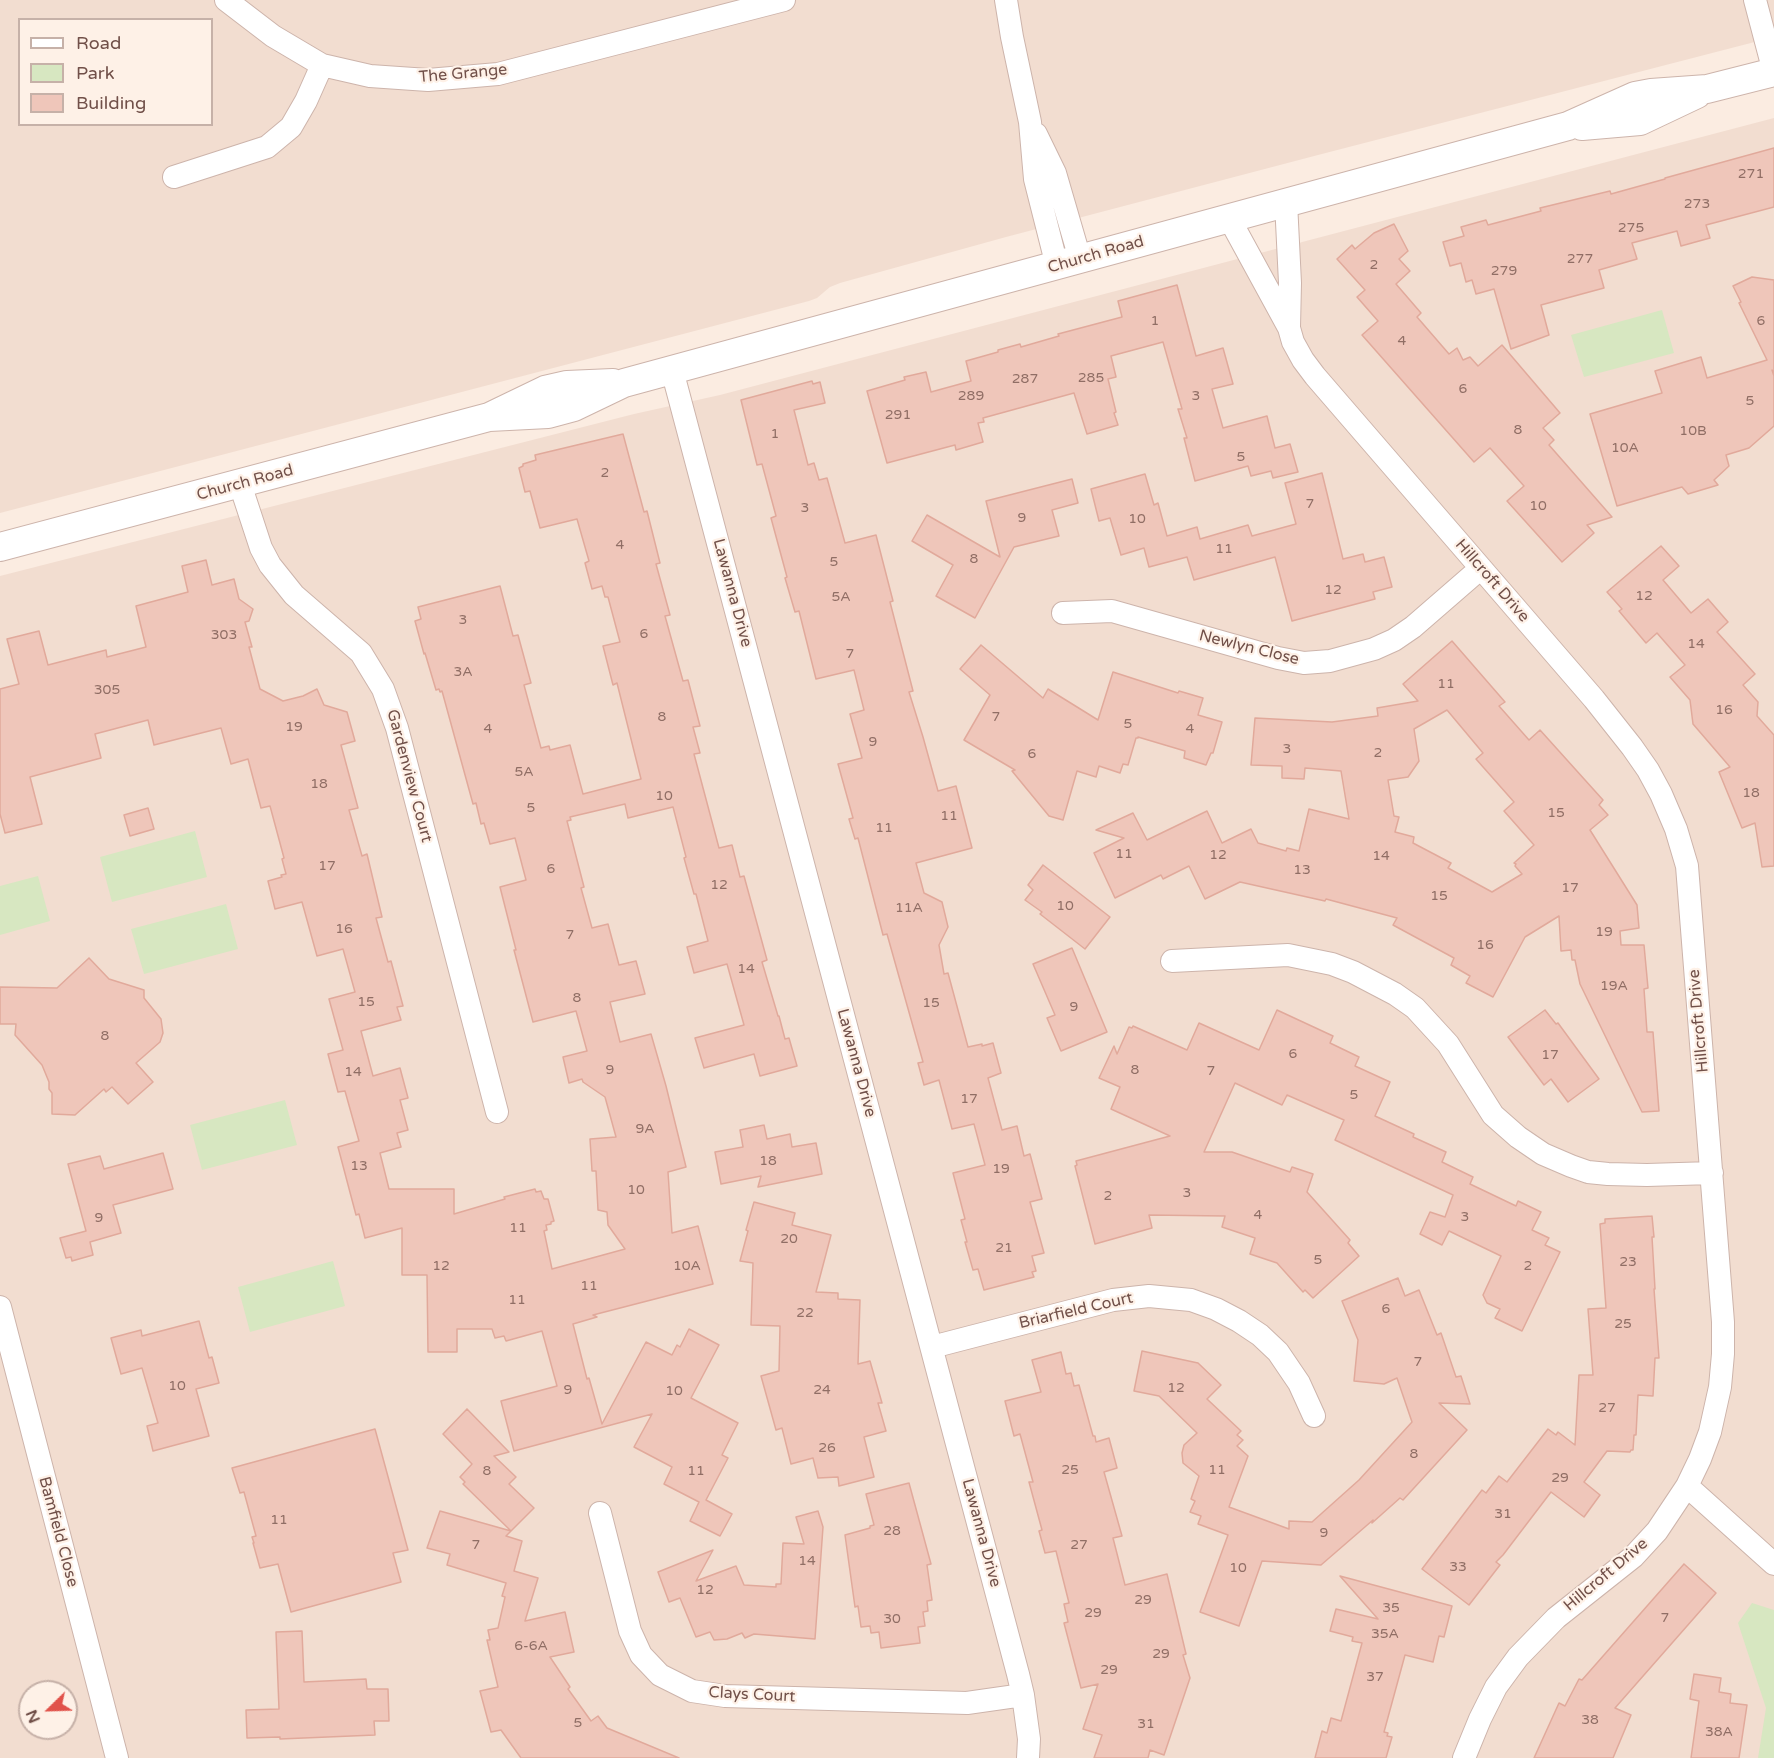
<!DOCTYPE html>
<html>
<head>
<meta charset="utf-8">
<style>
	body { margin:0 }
	#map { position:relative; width:1774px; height:1758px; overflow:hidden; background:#fbece1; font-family:"Varela Round",sans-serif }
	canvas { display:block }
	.legend { position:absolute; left:18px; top:18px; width:195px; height:108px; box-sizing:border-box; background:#fef1e7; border:2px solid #c6b1a8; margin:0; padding:8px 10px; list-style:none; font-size:18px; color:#715049 }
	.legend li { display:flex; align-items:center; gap:12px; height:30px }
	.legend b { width:30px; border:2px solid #c6b1a8 }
	.north { position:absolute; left:18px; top:1680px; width:60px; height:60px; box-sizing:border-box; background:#fef1e7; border:2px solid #c6b1a8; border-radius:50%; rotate:247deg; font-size:16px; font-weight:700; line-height:24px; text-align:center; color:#715049 }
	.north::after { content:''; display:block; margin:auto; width:21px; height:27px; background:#e1524a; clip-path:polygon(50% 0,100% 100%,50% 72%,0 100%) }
</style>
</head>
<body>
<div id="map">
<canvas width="1774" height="1758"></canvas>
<ul class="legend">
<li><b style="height:8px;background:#fff"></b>Road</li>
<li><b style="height:16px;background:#d7e7c1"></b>Park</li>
<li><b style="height:16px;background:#efc6ba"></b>Building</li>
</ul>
<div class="north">N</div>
</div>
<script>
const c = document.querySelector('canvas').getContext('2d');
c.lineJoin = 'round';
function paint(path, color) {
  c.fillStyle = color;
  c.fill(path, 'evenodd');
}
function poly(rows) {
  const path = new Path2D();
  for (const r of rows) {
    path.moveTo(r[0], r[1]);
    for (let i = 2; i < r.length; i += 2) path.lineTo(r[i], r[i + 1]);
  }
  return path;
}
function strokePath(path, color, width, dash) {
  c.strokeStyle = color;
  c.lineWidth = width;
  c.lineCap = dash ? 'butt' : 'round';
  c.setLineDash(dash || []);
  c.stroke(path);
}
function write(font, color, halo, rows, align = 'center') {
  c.font = font + ' "Varela Round",sans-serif';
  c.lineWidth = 4.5;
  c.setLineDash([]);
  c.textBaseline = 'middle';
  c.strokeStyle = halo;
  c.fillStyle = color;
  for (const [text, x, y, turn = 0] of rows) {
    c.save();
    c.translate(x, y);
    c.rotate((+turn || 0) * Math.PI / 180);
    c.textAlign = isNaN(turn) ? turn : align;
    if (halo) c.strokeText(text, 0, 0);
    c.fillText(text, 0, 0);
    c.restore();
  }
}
paint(poly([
	[0,0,1774,0,1774,37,1318,155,1006,237,840,283,830,287,817,298,809,301,0,513],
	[20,20,212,20,212,124,20,124],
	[1774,118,1774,1758,0,1758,0,576,634,414,720,395],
	[30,1692,66,1692,66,1728,30,1728]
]), '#f2ddd0');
paint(poly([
	[1662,310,1674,353,1584,377,1571,335],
	[195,831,207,877,112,902,100,857],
	[38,876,50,921,0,935,0,886],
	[226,904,238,949,144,974,131,929],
	[285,1100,297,1145,202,1170,190,1125],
	[333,1261,345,1306,250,1332,238,1287],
	[1752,1603,1774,1610,1774,1758,1758,1758,1766,1708,1738,1623]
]), '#d7e7c1');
const building = poly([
	[1774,148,1774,207,1706,225,1710,238,1681,246,1677,231,1632,243,1637,259,1599,270,1604,288,1541,305,1549,335,1511,349,1494,289,1476,294,1472,280,1466,282,1461,263,1450,266,1443,242,1464,236,1461,227,1486,220,1488,225,1541,211,1540,208,1610,191,1611,194,1665,179,1665,178,1774,148],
	[1394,224,1408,251,1399,259,1410,271,1396,284,1421,313,1417,317,1449,354,1457,348,1463,360,1470,357,1478,366,1502,345,1560,413,1543,428,1554,440,1549,445,1612,517,1587,525,1594,533,1562,562,1507,501,1524,486,1490,448,1474,462,1362,335,1378,321,1357,297,1365,290,1337,259,1352,245,1355,249,1374,233,1394,224],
	[1752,277,1774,280,1774,373,1772,370,1774,376,1774,426,1749,448,1726,455,1729,466,1714,480,1718,485,1688,494,1682,487,1617,506,1590,414,1662,393,1655,371,1701,357,1707,378,1767,360,1739,303,1741,302,1733,286,1752,277],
	[1177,285,1196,356,1223,348,1233,384,1212,389,1223,428,1267,416,1275,448,1290,444,1298,472,1273,478,1271,471,1251,476,1248,466,1195,481,1184,438,1187,438,1178,409,1182,409,1163,342,1111,356,1116,377,1108,379,1116,412,1114,413,1118,425,1087,434,1074,393,983,418,984,422,978,423,983,442,956,450,955,445,887,463,867,391,905,380,904,377,926,372,931,392,971,381,966,361,998,352,998,350,1020,344,1021,347,1059,336,1058,334,1122,317,1118,301,1177,285],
	[812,381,813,384,820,382,825,403,794,410,808,465,814,463,819,480,827,478,845,543,876,535,893,601,890,602,913,691,909,692,923,737,938,791,956,786,972,848,916,863,924,893,942,902,948,927,939,945,944,974,948,973,968,1047,982,1044,982,1046,993,1043,1001,1073,988,1078,1002,1130,1017,1126,1024,1156,1030,1154,1042,1199,1030,1202,1044,1253,1032,1256,1036,1271,1032,1272,1034,1277,984,1290,978,1269,973,1270,965,1242,967,1242,961,1220,965,1219,953,1173,985,1165,974,1124,952,1129,939,1080,924,1085,918,1063,923,1062,887,934,883,935,858,838,855,839,849,819,853,818,838,764,862,758,850,714,864,710,854,670,816,679,799,611,795,612,785,578,787,577,771,518,776,516,762,464,757,465,741,400,812,381],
	[623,434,644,512,647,511,660,563,656,564,670,615,665,616,683,681,688,680,700,726,693,727,700,753,694,754,719,848,732,845,740,877,744,876,767,960,762,962,778,1016,779,1016,785,1039,789,1038,797,1066,760,1076,754,1054,704,1068,695,1038,744,1025,727,964,694,973,687,947,708,941,696,894,694,894,684,858,686,857,673,807,628,818,625,804,570,817,571,820,567,821,584,887,581,888,592,928,608,924,619,965,636,961,645,994,610,1002,620,1042,651,1034,666,1086,686,1167,668,1172,672,1233,698,1226,713,1284,593,1315,597,1317,573,1324,587,1379,589,1378,602,1424,646,1342,672,1355,677,1345,680,1347,689,1329,719,1345,691,1398,738,1423,722,1455,728,1458,706,1500,732,1514,720,1536,690,1521,699,1502,664,1484,672,1467,634,1447,652,1414,514,1451,501,1401,557,1386,542,1331,506,1341,504,1336,495,1338,492,1329,457,1329,457,1352,428,1352,427,1275,402,1275,402,1228,365,1238,359,1214,356,1215,338,1147,359,1141,345,1091,338,1092,328,1054,343,1050,329,999,355,992,343,949,317,956,302,902,275,909,268,881,282,877,281,875,286,874,282,859,284,858,270,806,261,808,248,759,231,764,221,728,154,745,148,720,95,734,101,758,30,777,42,824,5,833,0,814,0,689,19,684,7,639,39,631,48,665,106,650,107,657,146,647,136,606,188,592,182,566,206,560,212,585,234,579,239,599,253,609,249,621,245,622,252,647,249,647,260,689,283,701,303,696,317,689,324,705,347,712,355,741,341,745,358,808,349,810,362,856,367,854,382,917,376,918,388,962,391,961,403,1006,397,1007,401,1020,361,1031,373,1076,400,1068,408,1098,400,1100,408,1130,397,1133,401,1147,380,1153,389,1189,454,1189,454,1214,505,1199,504,1197,535,1189,536,1192,541,1191,544,1199,548,1199,554,1221,551,1222,551,1224,546,1225,547,1230,544,1231,552,1269,625,1249,608,1225,607,1212,598,1210,596,1171,592,1171,590,1139,616,1137,605,1097,583,1082,582,1079,569,1083,563,1057,587,1051,576,1011,533,1022,514,950,516,950,500,887,526,880,515,838,490,844,484,823,481,824,476,803,473,804,442,691,440,692,439,689,436,690,425,653,424,654,415,621,421,619,418,607,500,586,513,636,518,635,531,683,524,685,541,748,549,746,550,750,570,745,583,794,641,779,617,683,613,685,603,646,620,642,608,597,605,597,602,586,592,589,585,563,589,561,577,519,540,528,530,491,525,492,519,468,523,466,523,464,536,460,535,455,623,434],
	[1322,473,1343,559,1363,554,1365,562,1384,557,1392,587,1373,592,1375,599,1292,621,1275,557,1194,580,1187,557,1149,567,1144,548,1121,555,1110,518,1099,521,1091,489,1145,474,1154,505,1158,503,1167,536,1197,527,1200,539,1248,525,1252,536,1296,524,1285,483,1322,473],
	[1072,479,1078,503,1052,510,1059,536,1014,547,975,618,936,596,953,565,912,541,927,515,1000,557,986,501,1072,479],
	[1661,546,1679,566,1663,580,1691,613,1708,599,1728,622,1717,632,1755,674,1743,685,1758,702,1757,716,1774,735,1774,866,1762,867,1755,823,1742,828,1719,772,1730,767,1693,724,1690,700,1670,677,1685,665,1657,633,1646,643,1619,611,1622,609,1607,592,1661,546],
	[1452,641,1505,702,1499,706,1529,740,1540,730,1603,800,1599,805,1608,815,1590,830,1637,905,1639,928,1620,931,1621,945,1644,945,1648,988,1644,989,1647,1032,1653,1032,1659,1111,1642,1112,1580,984,1575,960,1572,960,1571,950,1561,951,1559,916,1525,937,1493,997,1466,983,1470,976,1451,965,1454,958,1393,925,1397,918,1326,899,1325,901,1240,882,1205,899,1189,866,1163,879,1161,875,1115,898,1094,853,1124,838,1096,830,1133,813,1147,840,1207,811,1222,843,1251,829,1258,843,1286,851,1287,848,1299,851,1309,809,1349,819,1341,771,1305,768,1304,779,1282,778,1282,766,1251,765,1255,718,1332,722,1378,716,1377,708,1418,701,1403,684,1452,641],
	[1447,710,1483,753,1476,759,1514,802,1504,811,1534,845,1514,863,1516,864,1515,866,1522,874,1492,892,1448,868,1451,863,1413,843,1414,837,1395,832,1399,817,1394,816,1388,780,1408,777,1419,761,1414,729,1447,710],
	[981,645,1043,698,1048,689,1098,720,1113,672,1178,693,1179,691,1203,698,1198,715,1222,722,1213,753,1211,753,1206,765,1184,758,1185,751,1138,737,1138,738,1136,738,1128,765,1123,764,1120,773,1099,766,1096,777,1077,771,1063,820,1049,816,1012,771,1015,770,964,740,990,695,960,669,981,645],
	[148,808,154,829,130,836,124,815,148,808],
	[1043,865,1110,917,1085,949,1040,914,1042,912,1025,900,1033,890,1028,885,1043,865],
	[1072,948,1107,1032,1061,1051,1047,1018,1055,1015,1033,964,1072,948],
	[89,958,109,979,144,990,144,998,161,1019,163,1033,160,1042,136,1063,153,1082,128,1104,112,1087,106,1092,104,1089,75,1115,52,1114,52,1093,49,1089,49,1082,42,1065,15,1035,16,1024,0,1024,0,987,57,988,89,958],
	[1277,1010,1333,1036,1330,1043,1359,1057,1355,1066,1390,1082,1375,1116,1414,1134,1413,1137,1446,1152,1442,1162,1473,1177,1470,1184,1516,1206,1518,1201,1541,1212,1532,1230,1549,1238,1545,1245,1560,1252,1522,1331,1495,1318,1500,1309,1487,1303,1483,1295,1501,1256,1449,1231,1442,1245,1420,1234,1430,1212,1445,1217,1453,1195,1335,1140,1344,1120,1287,1095,1282,1105,1235,1083,1204,1152,1232,1152,1290,1172,1292,1167,1313,1174,1307,1192,1350,1240,1348,1243,1359,1256,1313,1298,1305,1290,1303,1292,1277,1263,1250,1254,1255,1238,1222,1227,1225,1216,1149,1215,1152,1228,1095,1244,1075,1166,1077,1165,1076,1161,1170,1136,1111,1109,1120,1087,1099,1078,1114,1046,1117,1054,1129,1027,1132,1028,1133,1026,1187,1050,1199,1023,1259,1050,1277,1010],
	[1545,1010,1556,1024,1558,1023,1599,1079,1568,1102,1551,1079,1544,1085,1508,1037,1545,1010],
	[764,1125,767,1139,790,1134,792,1147,816,1143,822,1174,758,1187,761,1176,721,1184,715,1152,743,1147,740,1130,764,1125],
	[163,1153,173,1189,113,1205,121,1233,90,1242,93,1255,72,1261,71,1257,66,1258,60,1238,86,1231,68,1164,100,1156,104,1169,163,1153],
	[754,1202,795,1213,792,1225,831,1235,816,1292,838,1293,838,1299,860,1300,858,1364,870,1361,882,1403,878,1403,886,1431,864,1437,874,1477,839,1486,838,1477,818,1478,813,1458,791,1464,782,1428,776,1430,761,1376,779,1371,780,1326,751,1325,753,1263,740,1261,748,1231,746,1230,754,1202],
	[1652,1216,1654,1237,1652,1237,1655,1289,1654,1289,1659,1358,1655,1358,1653,1396,1638,1395,1636,1435,1634,1435,1633,1450,1631,1450,1630,1452,1607,1451,1584,1482,1600,1495,1584,1517,1551,1492,1503,1555,1496,1562,1500,1565,1469,1605,1422,1569,1482,1490,1486,1493,1499,1476,1507,1482,1548,1429,1556,1435,1558,1432,1575,1445,1579,1375,1593,1375,1588,1309,1606,1308,1600,1224,1605,1223,1605,1219,1652,1216],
	[1398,1278,1405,1296,1419,1290,1437,1335,1441,1333,1456,1377,1461,1376,1470,1404,1439,1403,1467,1430,1403,1500,1400,1498,1372,1523,1373,1520,1321,1565,1262,1561,1239,1626,1200,1612,1228,1535,1198,1524,1201,1516,1190,1512,1195,1501,1191,1499,1199,1476,1183,1463,1182,1453,1184,1445,1197,1433,1159,1396,1134,1391,1142,1351,1198,1363,1221,1385,1207,1399,1241,1431,1237,1435,1243,1440,1237,1446,1248,1456,1229,1507,1289,1529,1289,1521,1312,1522,1359,1480,1412,1422,1397,1378,1384,1384,1354,1381,1358,1340,1342,1301,1398,1278],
	[199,1321,209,1358,212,1357,219,1383,196,1389,209,1436,153,1451,147,1426,158,1423,142,1368,121,1374,111,1338,141,1330,142,1336,199,1321],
	[1061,1352,1066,1374,1071,1373,1074,1386,1079,1385,1093,1436,1095,1436,1096,1442,1109,1438,1117,1468,1104,1472,1122,1536,1113,1538,1125,1585,1167,1574,1186,1654,1183,1655,1190,1678,1164,1755,1150,1750,1148,1758,1094,1758,1102,1735,1083,1729,1098,1684,1081,1688,1064,1623,1068,1622,1064,1604,1069,1603,1056,1551,1045,1553,1039,1531,1042,1530,1029,1482,1033,1482,1020,1434,1014,1436,1005,1401,1041,1392,1032,1360,1061,1352],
	[467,1409,509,1452,494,1456,516,1477,509,1484,534,1508,511,1531,463,1484,465,1482,460,1477,472,1464,443,1434,467,1409],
	[375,1429,408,1550,393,1553,401,1582,291,1612,278,1564,260,1568,253,1543,254,1543,252,1537,256,1536,244,1492,240,1493,232,1468,375,1429],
	[909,1483,931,1564,927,1565,932,1600,927,1601,928,1611,923,1612,925,1626,918,1627,920,1643,881,1648,879,1632,871,1633,870,1626,861,1627,858,1606,855,1607,845,1535,870,1528,870,1526,874,1525,866,1494,909,1483],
	[440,1511,511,1531,506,1536,522,1541,514,1571,538,1578,525,1621,565,1612,574,1652,550,1657,570,1687,568,1689,591,1721,598,1716,607,1728,679,1758,521,1758,501,1730,491,1732,480,1691,498,1687,487,1640,490,1640,488,1630,498,1628,505,1597,502,1596,506,1583,447,1565,450,1554,427,1548,440,1511],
	[818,1511,823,1527,815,1639,754,1634,745,1638,742,1633,727,1639,714,1640,710,1632,696,1637,680,1598,669,1602,658,1572,713,1550,696,1581,736,1566,744,1585,776,1587,776,1584,781,1584,783,1543,804,1544,796,1517,818,1511],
	[1684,1564,1716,1593,1615,1708,1631,1715,1613,1758,1534,1758,1559,1703,1565,1706,1579,1679,1582,1680,1684,1564],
	[1340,1576,1452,1606,1444,1637,1439,1636,1433,1662,1405,1655,1384,1732,1388,1733,1387,1736,1392,1737,1386,1758,1315,1758,1322,1731,1327,1733,1331,1718,1341,1721,1362,1643,1352,1641,1353,1637,1330,1631,1336,1609,1378,1619,1340,1576],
	[302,1631,304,1682,366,1679,367,1689,388,1689,389,1721,374,1721,375,1735,280,1739,280,1737,247,1738,246,1710,279,1709,276,1632,302,1631],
	[1694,1674,1721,1678,1719,1692,1731,1694,1730,1703,1747,1705,1739,1758,1691,1758,1699,1701,1690,1699,1694,1674]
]);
paint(building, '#efc6ba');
strokePath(building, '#e1a99b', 1.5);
const minor = poly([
	[226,0,273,36,322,65,370,76,428,80,498,74,784,0],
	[1006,0,1012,37,1030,122,1035,179,1057,266],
	[1755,0,1774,72],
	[1036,134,1055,173,1080,259],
	[174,177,267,147,291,127,306,101,322,65],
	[1286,202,1290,283,1289,327],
	[1229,218,1289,328,1293,342,1303,360,1315,376,1594,699,1632,747,1648,770,1661,794,1676,829,1687,866,1723,1322,1723,1354,1720,1387,1710,1432,1700,1459,1687,1486,1657,1531,1633,1557,1556,1618,1518,1657,1496,1687,1480,1719,1464,1758],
	[672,370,1018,1674,1023,1695,1029,1739,1028,1758],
	[240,484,261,548,270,565,294,595,361,653,383,689,397,728,497,1112],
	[1063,613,1112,611,1278,658,1304,663,1330,661,1374,649,1394,640,1413,627,1481,568],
	[1172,961,1288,955,1332,964,1353,972,1395,994,1415,1008,1448,1044,1493,1115,1518,1137,1543,1154,1571,1166,1588,1172,1608,1174,1647,1175,1712,1173],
	[0,1307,117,1758],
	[932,1347,1113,1300,1149,1296,1191,1300,1216,1309,1239,1321,1260,1335,1278,1352,1299,1383,1314,1416],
	[1687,1486,1774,1564],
	[600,1513,630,1631,641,1655,660,1675,692,1691,725,1696,967,1703,1023,1695]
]);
const tertiary = poly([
	[1582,126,1640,121,1697,94],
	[489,417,548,414,574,407,624,383,1568,126,1635,96,1651,93,1707,89,1774,72],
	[0,547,489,417,545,390,567,385,613,383]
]);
strokePath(minor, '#cdb4ab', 24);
strokePath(tertiary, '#cdb4ab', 30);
strokePath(minor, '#fff', 22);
strokePath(tertiary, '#fff', 28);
write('14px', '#906e65', null, [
	["271",1751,174],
	["273",1697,204],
	["275",1631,228],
	["277",1580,259],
	["2",1374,265],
	["279",1504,271],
	["1",1155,321],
	["6",1761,321],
	["4",1402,341],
	["285",1091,378],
	["287",1025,379],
	["6",1463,389],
	["289",971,396],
	["3",1196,396],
	["5",1750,401],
	["291",898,415],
	["8",1518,430],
	["10B",1693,431],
	["1",775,434],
	["10A",1625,448],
	["5",1241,457],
	["2",605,473],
	["7",1310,504],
	["10",1538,506],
	["3",805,508],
	["9",1022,518],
	["10",1137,519],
	["4",620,545],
	["11",1224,549],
	["8",974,559],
	["5",834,562],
	["12",1333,590],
	["12",1644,596],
	["5A",841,597],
	["3",463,620],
	["6",644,634],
	["303",224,635],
	["14",1696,644],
	["7",850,654],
	["3A",463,672],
	["11",1446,684],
	["305",107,690],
	["16",1724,710],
	["8",662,717],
	["7",996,717],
	["5",1128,724],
	["19",294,727],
	["4",488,729],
	["4",1190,729],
	["9",873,742],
	["3",1287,749],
	["2",1378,753],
	["6",1032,754],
	["5A",524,772],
	["18",319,784],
	["18",1751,793],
	["10",664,796],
	["5",531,808],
	["15",1556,813],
	["11",949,816],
	["11",884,828],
	["11",1124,854],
	["12",1218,855],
	["14",1381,856],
	["17",327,866],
	["6",551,869],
	["13",1302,870],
	["12",719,885],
	["17",1570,888],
	["15",1439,896],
	["10",1065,906],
	["11A",909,908],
	["16",344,929],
	["19",1604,932],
	["7",570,935],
	["16",1485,945],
	["14",746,969],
	["19A",1614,986],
	["8",577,998],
	["15",366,1002],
	["15",931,1003],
	["9",1074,1007],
	["8",105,1036],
	["6",1293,1054],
	["17",1550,1055],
	["9",610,1070],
	["8",1135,1070],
	["7",1211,1071],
	["14",353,1072],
	["5",1354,1095],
	["17",969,1099],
	["9A",645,1129],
	["18",768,1161],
	["13",359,1166],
	["19",1001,1169],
	["10",636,1190],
	["3",1187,1193],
	["2",1108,1196],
	["4",1258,1215],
	["3",1465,1217],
	["9",99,1218],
	["11",518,1228],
	["20",789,1239],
	["21",1004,1248],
	["5",1318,1260],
	["23",1628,1262],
	["12",441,1266],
	["10A",687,1266],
	["2",1528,1266],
	["11",589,1286],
	["11",517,1300],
	["6",1386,1309],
	["22",805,1313],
	["25",1623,1324],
	["7",1418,1362],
	["10",177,1386],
	["12",1176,1388],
	["9",568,1390],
	["24",822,1390],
	["10",674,1391],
	["27",1607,1408],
	["26",827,1448],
	["8",1414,1454],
	["25",1070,1470],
	["11",1217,1470],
	["8",487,1471],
	["11",696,1471],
	["29",1560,1478],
	["31",1503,1514],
	["11",279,1520],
	["28",892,1531],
	["9",1324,1533],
	["7",476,1545],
	["27",1079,1545],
	["14",807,1561],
	["33",1458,1567],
	["10",1238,1568],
	["12",705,1590],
	["29",1143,1600],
	["35",1391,1608],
	["29",1093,1613],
	["7",1665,1618],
	["30",892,1619],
	["35A",1385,1634],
	["6-6A",531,1646],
	["29",1161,1654],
	["29",1109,1670],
	["37",1375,1677],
	["38",1590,1720],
	["5",578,1723],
	["31",1146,1724],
	["38A",1719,1732]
]);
write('16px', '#715049', '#fef1e7', [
	["The Grange",463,74,-5],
	["Church Road",1096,255,-16],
	["Church Road",245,483,-15],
	["Hillcroft Drive",1492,581,49],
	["Lawanna Drive",732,593,75],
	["Newlyn Close",1249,648,14],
	["Gardenview Court",409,776,75],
	["Hillcroft Drive",1699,1021,-95],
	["Lawanna Drive",856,1063,75],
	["Briarfield Court",1076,1311,-13],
	["Bamfield Close",58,1532,75],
	["Lawanna Drive",981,1533,75],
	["Hillcroft Drive",1606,1575,-40],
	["Clays Court",752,1695,3]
]);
</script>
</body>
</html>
